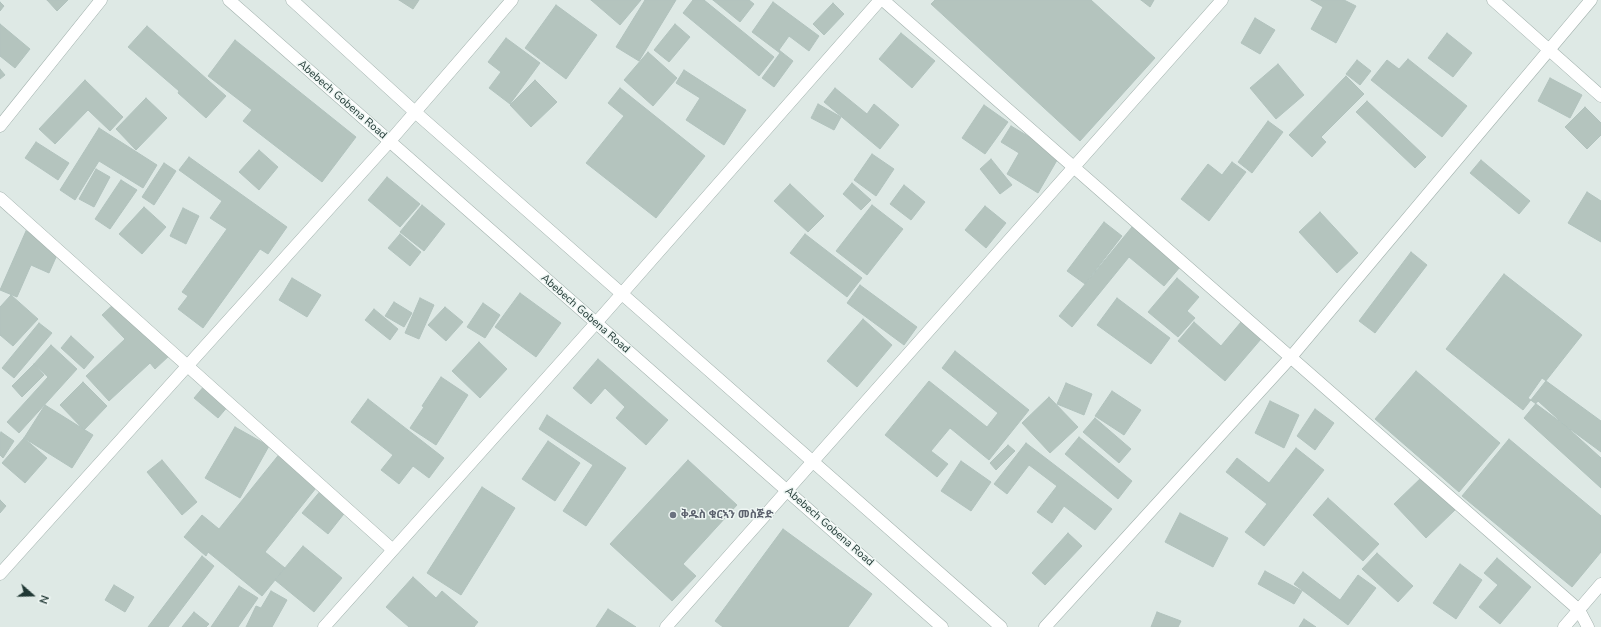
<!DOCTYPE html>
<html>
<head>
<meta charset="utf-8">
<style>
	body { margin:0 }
	#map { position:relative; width:1601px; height:627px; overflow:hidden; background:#dee9e5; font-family:"Nunito Sans",sans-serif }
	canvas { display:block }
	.north { position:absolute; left:12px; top:575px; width:40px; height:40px; -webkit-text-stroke:3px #eef6f3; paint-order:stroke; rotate:110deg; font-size:11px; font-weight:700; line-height:16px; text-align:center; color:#203834 }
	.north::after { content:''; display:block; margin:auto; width:14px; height:18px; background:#203834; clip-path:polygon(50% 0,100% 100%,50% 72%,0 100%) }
</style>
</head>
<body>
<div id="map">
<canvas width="1601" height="627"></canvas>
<div class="north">N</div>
</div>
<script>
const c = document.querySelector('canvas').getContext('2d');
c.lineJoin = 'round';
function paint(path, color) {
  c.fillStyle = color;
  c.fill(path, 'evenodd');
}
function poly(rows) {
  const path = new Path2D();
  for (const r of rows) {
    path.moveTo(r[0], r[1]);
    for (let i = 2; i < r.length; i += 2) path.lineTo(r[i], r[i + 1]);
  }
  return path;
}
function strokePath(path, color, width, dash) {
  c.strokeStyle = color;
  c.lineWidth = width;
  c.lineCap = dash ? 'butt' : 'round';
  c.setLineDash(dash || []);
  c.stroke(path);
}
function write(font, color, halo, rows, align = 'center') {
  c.font = font + ' "Nunito Sans","Noto Sans Ethiopic",sans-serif';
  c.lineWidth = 3;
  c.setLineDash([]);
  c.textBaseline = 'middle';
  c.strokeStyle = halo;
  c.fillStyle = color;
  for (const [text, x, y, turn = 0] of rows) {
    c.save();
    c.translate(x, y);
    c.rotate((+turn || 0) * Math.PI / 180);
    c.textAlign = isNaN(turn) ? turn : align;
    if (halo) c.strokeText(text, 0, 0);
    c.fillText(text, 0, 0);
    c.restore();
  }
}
const building = poly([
	[47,0,68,0,57,11,47,0],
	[399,0,419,0,413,9,399,0],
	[591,0,641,0,620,25,591,0],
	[645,0,676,0,639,61,616,47,645,0],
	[693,0,704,0,774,57,759,76,683,13,693,0],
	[713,0,749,0,754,4,740,22,713,0],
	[935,0,1091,0,1155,58,1080,141,931,4,935,0],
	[1141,0,1154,0,1150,7,1141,0],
	[1311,0,1344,0,1356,6,1336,43,1311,29,1323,7,1311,0],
	[0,2,4,6,0,11,0,2],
	[773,2,819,36,809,51,789,36,779,50,793,61,774,87,762,78,780,53,752,32,773,2],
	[833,3,844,14,824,35,813,24,833,3],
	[556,5,597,35,566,79,525,48,556,5],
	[1255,18,1275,30,1260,54,1241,43,1255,18],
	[0,24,30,49,15,68,0,56,0,24],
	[675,24,690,37,669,62,654,50,675,24],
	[147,26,226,96,206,118,178,93,179,91,128,47,147,26],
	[901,33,935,61,912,88,879,59,901,33],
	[1447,33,1472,53,1453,77,1428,58,1447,33],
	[506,38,540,63,510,104,489,88,501,72,488,62,506,38],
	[235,40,356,137,322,182,243,121,252,110,208,76,235,40],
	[648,52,677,78,653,106,624,80,648,52],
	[1408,59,1467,106,1442,137,1371,80,1387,60,1399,69,1408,59],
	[1357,60,1371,71,1360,85,1346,74,1357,60],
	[1278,64,1304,95,1276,119,1250,88,1278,64],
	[0,69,5,75,0,79,0,69],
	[684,70,746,110,724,145,686,120,700,98,676,83,684,70],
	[1346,76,1364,94,1321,137,1326,142,1312,157,1289,135,1346,76],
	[1550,78,1582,95,1570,118,1538,101,1550,78],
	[85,80,123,117,110,131,88,110,55,144,39,129,85,80],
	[535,80,557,102,531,127,510,105,535,80],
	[620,88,705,156,656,218,586,163,624,116,608,103,620,88],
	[835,88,867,114,874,104,899,125,880,149,824,102,835,88],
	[146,98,167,118,136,150,116,129,146,98],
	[1367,101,1426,157,1415,168,1356,112,1367,101],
	[818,104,841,117,834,130,811,118,818,104],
	[984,105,1008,122,985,154,962,138,984,105],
	[1585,107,1601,123,1601,135,1587,149,1565,127,1585,107],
	[1268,121,1283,132,1252,173,1238,162,1268,121],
	[1011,126,1060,155,1038,193,1007,174,1019,153,1001,142,1011,126],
	[99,128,157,165,143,188,99,161,75,200,60,190,99,128],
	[36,142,69,163,58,180,25,158,36,142],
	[259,150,278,167,259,190,239,172,259,150],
	[872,154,894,169,876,196,854,180,872,154],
	[189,157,287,227,268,254,260,249,203,328,178,309,188,296,182,292,227,229,210,218,222,201,179,170,189,157],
	[991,159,1012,185,1000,194,980,169,991,159],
	[1481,160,1530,201,1519,214,1470,173,1481,160],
	[1232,162,1246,172,1209,221,1181,199,1208,164,1222,175,1232,162],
	[164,163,176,171,154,205,142,197,164,163],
	[96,169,110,177,94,207,79,199,96,169],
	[387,177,420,204,400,227,368,200,387,177],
	[121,180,137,190,110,229,95,219,121,180],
	[852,183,871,200,861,210,843,194,852,183],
	[790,184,824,216,808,232,774,201,790,184],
	[904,185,925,202,911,220,890,204,904,185],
	[1587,192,1601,201,1601,242,1568,223,1587,192],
	[422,205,445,224,424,251,400,232,422,205],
	[872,205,903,229,867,275,836,251,872,205],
	[985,206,1006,223,986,248,965,230,985,206],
	[144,207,166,227,142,254,119,234,144,207],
	[183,208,199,216,186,244,170,236,183,208],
	[1320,212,1358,253,1337,273,1299,232,1320,212],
	[1104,222,1122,236,1085,284,1067,271,1104,222],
	[1132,227,1180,267,1164,286,1129,257,1072,327,1059,316,1132,227],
	[26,231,61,246,49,273,31,265,17,297,0,290,26,231],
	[400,234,421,252,410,266,388,248,400,234],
	[805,234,862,278,847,297,790,253,805,234],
	[1411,252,1427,265,1375,333,1359,321,1411,252],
	[1504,274,1582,335,1523,410,1446,349,1504,274],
	[292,278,321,295,307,317,279,300,292,278],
	[1177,278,1199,297,1187,311,1195,318,1178,337,1148,312,1177,278],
	[860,285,917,327,904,345,847,303,860,285],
	[520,293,561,323,536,357,495,327,520,293],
	[11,295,38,319,13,346,0,335,0,307,11,295],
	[420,298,434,305,419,339,405,333,420,298],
	[1117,298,1170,338,1151,364,1097,325,1117,298],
	[118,300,170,355,155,369,150,363,109,401,86,376,125,339,102,315,118,300],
	[394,302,412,313,404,327,385,316,394,302],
	[483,303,500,315,485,338,467,327,483,303],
	[445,307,463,322,446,341,428,325,445,307],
	[374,309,398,329,390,340,365,320,374,309],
	[863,319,892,345,857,387,827,361,863,319],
	[1194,322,1221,346,1241,322,1261,339,1225,381,1178,341,1194,322],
	[39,323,52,333,14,378,2,368,39,323],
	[71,336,94,357,84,369,61,348,71,336],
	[479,342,507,369,480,398,452,371,479,342],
	[51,345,77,369,19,433,7,422,48,377,34,364,51,345],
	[955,351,1029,410,989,460,950,428,931,451,948,464,937,477,885,435,929,381,987,427,998,413,942,368,955,351],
	[598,359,668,420,646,445,616,418,625,407,605,388,591,404,573,388,598,359],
	[34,364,44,375,22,397,12,386,34,364],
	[1416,371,1500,443,1459,492,1375,419,1416,371],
	[441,377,468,395,436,445,410,428,424,407,422,406,441,377],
	[1542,378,1601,421,1601,452,1528,398,1542,378],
	[83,382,107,406,84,430,60,405,83,382],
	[1066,383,1092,394,1084,415,1057,404,1066,383],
	[205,385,229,405,218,418,194,398,205,385],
	[1112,391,1141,410,1124,435,1095,416,1112,391],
	[1049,397,1078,427,1050,453,1022,423,1049,397],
	[368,399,444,458,429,478,413,466,399,484,381,470,393,455,351,422,368,399],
	[1270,401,1299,415,1284,448,1255,433,1270,401],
	[1538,401,1601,458,1601,488,1524,418,1538,401],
	[45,405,93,435,72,468,24,438,45,405],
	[1315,409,1334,423,1315,450,1297,436,1315,409],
	[547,415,626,468,586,526,563,511,593,465,539,429,547,415],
	[1095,418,1131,449,1119,463,1083,432,1095,418],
	[235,427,269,446,240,498,205,478,235,427],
	[1,432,14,441,3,458,0,455,0,434,1,432],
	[1079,437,1132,481,1118,499,1065,454,1079,437],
	[24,438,47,458,25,483,2,463,24,438],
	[1509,439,1601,516,1601,552,1572,587,1462,496,1509,439],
	[548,441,580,463,555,501,522,479,548,441],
	[1026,443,1112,509,1095,530,1064,506,1052,523,1037,512,1057,486,1029,465,1007,494,994,484,1026,443],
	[1008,445,1015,451,996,470,990,463,1008,445],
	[1296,448,1324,470,1264,546,1245,532,1267,504,1226,472,1237,458,1269,483,1296,448],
	[281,452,320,483,265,552,285,568,262,596,208,552,206,556,184,537,202,515,219,529,281,452],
	[162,460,197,502,182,515,147,472,162,460],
	[688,460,737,505,683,564,696,576,672,601,610,544,688,460],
	[961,461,991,482,971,511,941,491,961,461],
	[1424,475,1456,509,1426,538,1394,504,1424,475],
	[482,487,515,508,461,595,427,573,482,487],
	[322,489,347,510,328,534,302,513,322,489],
	[1328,498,1379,544,1363,561,1313,515,1328,498],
	[0,500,6,506,0,513,0,500],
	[1180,513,1228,538,1213,567,1165,542,1180,513],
	[783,529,872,594,848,627,723,627,715,621,783,529],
	[1068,533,1082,546,1045,585,1032,573,1068,533],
	[303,546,342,578,314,612,275,580,303,546],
	[1377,553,1413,586,1398,602,1362,569,1377,553],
	[202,556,214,566,168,627,148,627,202,556],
	[1497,558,1531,587,1500,624,1479,607,1498,585,1484,573,1497,558],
	[1460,564,1482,580,1456,619,1433,603,1460,564],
	[1265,571,1302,591,1294,604,1258,584,1265,571],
	[1303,572,1340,600,1358,575,1376,588,1348,625,1294,584,1303,572],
	[413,577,436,598,442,591,478,622,474,627,409,627,386,607,413,577],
	[114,585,134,597,125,612,105,600,114,585],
	[239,586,258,598,238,627,211,627,239,586],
	[271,591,287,600,272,627,246,627,256,606,261,608,271,591],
	[608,609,636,627,596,627,608,609],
	[194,612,209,624,206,627,182,627,194,612],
	[1157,612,1181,621,1178,627,1151,627,1157,612],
	[1304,619,1316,627,1299,627,1304,619]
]);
paint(building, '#b4c4be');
strokePath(building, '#b1c2bd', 1);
const minor = poly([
	[883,0,1579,610,1588,627],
	[1493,0,1601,96],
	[0,126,101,0],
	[0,198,393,550],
	[0,574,390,141,512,0],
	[324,627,596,323,880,0],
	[666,627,1222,0],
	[1045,627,1291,357,1591,0]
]);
const tertiary = poly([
	[229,0,942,627],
	[292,0,415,112,1001,627],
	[1564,627,1601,584]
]);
strokePath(minor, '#a1b0ac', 13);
strokePath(tertiary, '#a1b0ac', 13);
strokePath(minor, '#fff', 12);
strokePath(tertiary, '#fff', 12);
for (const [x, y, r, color] of [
	[673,515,4,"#6b7280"]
]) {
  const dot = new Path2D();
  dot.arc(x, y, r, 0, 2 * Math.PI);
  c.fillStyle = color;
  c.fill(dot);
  strokePath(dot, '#eef6f3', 1.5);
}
write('11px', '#203834', '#eef6f3', [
	["Abebech Gobena Road",342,100,41],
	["Abebech Gobena Road",585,314,41],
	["Abebech Gobena Road",829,527,41]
]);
write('bold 11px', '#5b616d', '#eef6f3', [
	["ቅዱስ ቁርኣን መስጅድ",681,515]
], 'left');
</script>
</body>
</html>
